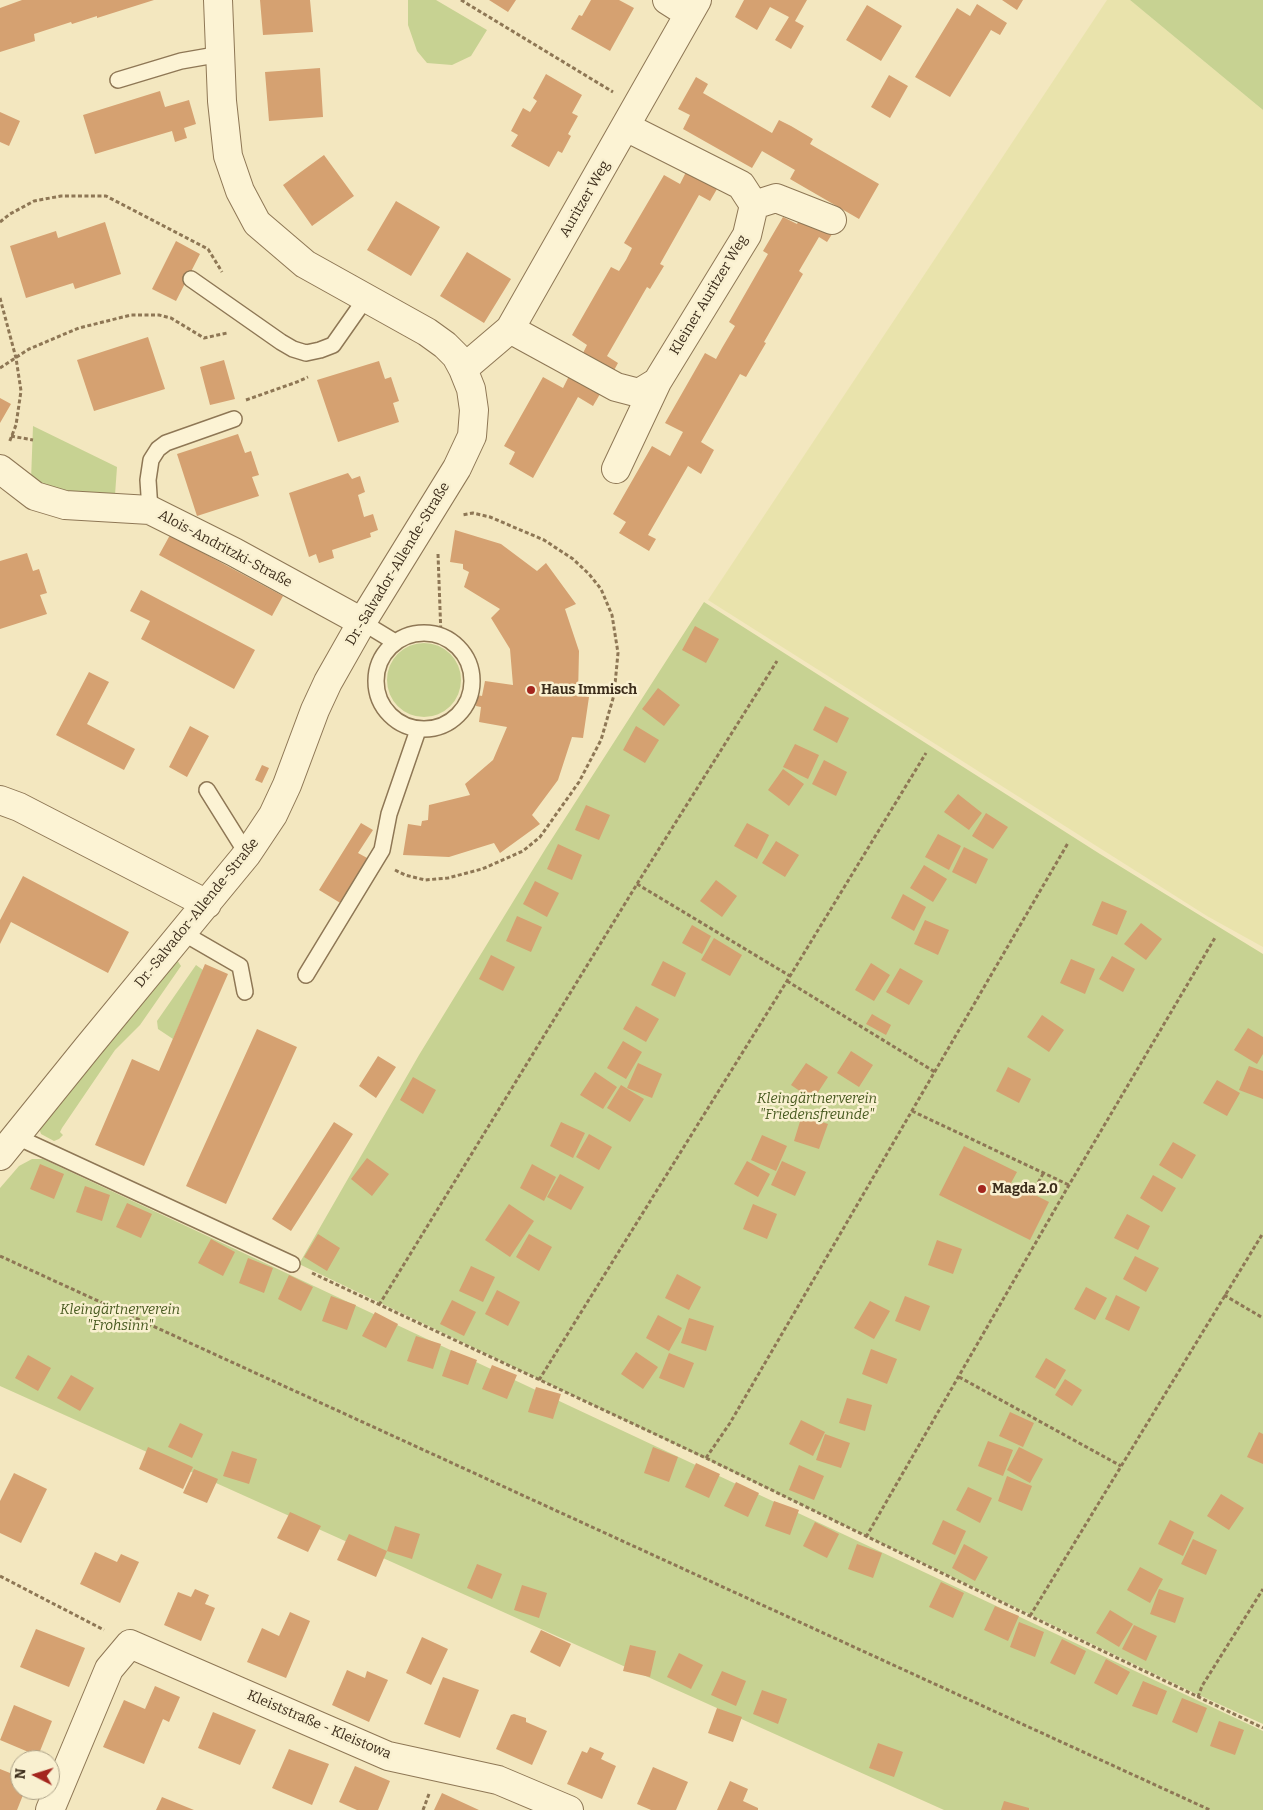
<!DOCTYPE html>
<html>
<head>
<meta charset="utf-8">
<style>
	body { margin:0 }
	#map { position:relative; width:1263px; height:1810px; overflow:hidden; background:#f3e7bf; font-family:Bitter,serif }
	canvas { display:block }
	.north { position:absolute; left:10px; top:1750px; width:50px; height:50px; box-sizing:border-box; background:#f9f0d0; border:1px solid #ada288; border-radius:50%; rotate:275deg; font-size:14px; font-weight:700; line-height:20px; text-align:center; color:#3c2d1b }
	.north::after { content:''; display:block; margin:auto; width:18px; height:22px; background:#a4261e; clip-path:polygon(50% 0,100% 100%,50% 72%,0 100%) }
</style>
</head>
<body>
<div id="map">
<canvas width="1263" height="1810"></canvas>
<div class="north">N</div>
</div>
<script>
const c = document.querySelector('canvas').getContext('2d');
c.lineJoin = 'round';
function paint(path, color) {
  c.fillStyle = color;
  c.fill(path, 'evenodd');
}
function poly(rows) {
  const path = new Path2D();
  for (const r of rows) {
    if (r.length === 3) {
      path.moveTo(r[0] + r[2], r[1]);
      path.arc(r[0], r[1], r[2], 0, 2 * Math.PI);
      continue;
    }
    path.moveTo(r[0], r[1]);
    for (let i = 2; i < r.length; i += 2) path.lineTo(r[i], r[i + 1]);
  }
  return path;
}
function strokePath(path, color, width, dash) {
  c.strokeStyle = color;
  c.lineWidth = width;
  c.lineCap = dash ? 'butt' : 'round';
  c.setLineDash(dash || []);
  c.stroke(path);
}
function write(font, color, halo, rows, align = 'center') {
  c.font = font + ' Bitter,serif';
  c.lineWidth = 5;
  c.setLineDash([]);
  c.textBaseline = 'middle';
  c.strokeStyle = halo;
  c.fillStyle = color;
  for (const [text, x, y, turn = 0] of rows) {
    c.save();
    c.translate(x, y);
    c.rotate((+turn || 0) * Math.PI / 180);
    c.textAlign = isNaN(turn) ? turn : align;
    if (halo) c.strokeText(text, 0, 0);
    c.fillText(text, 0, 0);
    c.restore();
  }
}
paint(poly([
	[1107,0,1130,0,1263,110,1263,947,1207,916,708,600]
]), '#e9e3ac');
paint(poly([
	[408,0,436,0,487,30,471,56,452,65,427,63,417,51,408,25],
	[1130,0,1263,0,1263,110],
	[33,426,117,467,115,495,80,498,31,480],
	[704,602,1100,854,1263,954,1263,1724,1190,1691,299,1264,419,1055,546,848],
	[424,680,37],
	[177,960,181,966,140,1025,115,1050,62,1128,60,1132,63,1135,59,1139,54,1141,41,1134,39,1128],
	[196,965,203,970,173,1039,158,1029,157,1021],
	[32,1159,43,1159,1263,1731,1263,1810,944,1810,0,1386,0,1188,19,1166]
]), '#c7d292');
paint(poly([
	[22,0,154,0,97,18,97,16,72,24,71,22,34,34,35,41,0,52,0,8],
	[260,0,310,0,313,32,263,35],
	[489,0,516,0,508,12],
	[591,0,619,0,634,8,610,51,571,29,579,15,582,16],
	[744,0,807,0,795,21,804,26,791,49,775,40,789,17,770,7,757,30,735,17],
	[1002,0,1023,0,1017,10],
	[977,4,1007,23,1000,35,991,30,950,97,915,77,957,8,970,16],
	[867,5,902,26,881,61,846,40],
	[320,68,323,117,269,121,265,72],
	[546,74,582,95,572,113,578,116,568,134,571,136,562,153,558,151,549,167,511,146,518,135,511,131,523,108,530,112,537,101,533,98],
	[889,75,908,86,890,118,871,107],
	[696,77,708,84,703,93,772,133,779,120,791,126,813,139,810,144,879,184,859,219,790,179,795,170,762,151,752,168,683,129,690,115,678,109],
	[160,91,165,107,189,100,196,124,184,128,187,138,175,142,172,131,95,154,83,115],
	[0,112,20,121,9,146,0,142],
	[324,155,354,196,312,226,283,185],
	[686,172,717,189,710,201,699,195,660,264,664,266,650,289,647,287,607,356,618,363,612,374,581,357,587,345,572,335,611,267,619,271,626,260,632,248,624,243,664,175,680,184],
	[396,201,440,227,411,276,367,250],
	[803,213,834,231,827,242,819,237,799,271,803,274,764,342,766,343,746,377,740,374,701,442,714,450,701,474,688,466,648,535,656,539,649,551,619,533,626,522,613,514,652,446,670,456,683,432,665,423,705,353,716,359,722,348,735,326,729,322,768,254,763,251,783,217,797,224],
	[105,222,121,274,75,289,73,283,26,298,10,246,56,231,58,238],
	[176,241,200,254,176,301,152,289],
	[467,252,511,279,484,323,440,296],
	[148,337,165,389,94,411,77,360],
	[224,360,235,399,210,405,200,367],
	[379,361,385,379,391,377,399,401,393,403,399,422,338,442,317,380],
	[569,376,600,394,593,406,578,397,533,478,509,464,515,452,504,446,543,377,563,388],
	[0,398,11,404,0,423],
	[238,434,245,453,251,451,259,475,252,477,259,496,197,516,177,454],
	[348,473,352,479,360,476,365,492,358,495,364,517,373,514,378,530,370,533,371,537,332,550,334,558,319,563,316,554,309,557,289,493],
	[455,530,501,544,537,571,546,563,576,604,565,609,579,651,578,695,589,697,583,738,572,737,558,780,532,815,540,824,500,853,494,843,449,857,403,855,408,824,421,826,422,821,428,820,429,805,470,795,465,784,493,760,507,727,479,722,481,707,476,706,477,695,482,696,485,681,513,685,510,649,491,618,500,609,464,587,469,572,463,569,463,564,450,562],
	[170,535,283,596,272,616,159,555],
	[27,553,33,571,39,569,47,593,40,595,47,614,0,629,0,561],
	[141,590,255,650,234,689,141,639,150,621,130,611],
	[695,626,719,639,706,663,682,650],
	[89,672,109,682,87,724,135,749,124,770,56,735],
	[658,688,680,705,664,726,642,709],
	[825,706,849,718,837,743,813,730],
	[190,726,209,736,187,777,169,767],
	[636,726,659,740,645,763,623,750],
	[795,744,819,755,808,779,783,767],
	[824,760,847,772,836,796,812,784],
	[262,765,269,768,262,783,255,780],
	[783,769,804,784,789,806,768,790],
	[958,794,982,813,969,830,944,812],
	[586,805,610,815,599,840,575,830],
	[986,813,1008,827,993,849,972,836],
	[361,823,373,830,358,853,369,859,342,904,319,890],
	[747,823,769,835,757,859,734,846],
	[938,834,961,846,949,870,925,857],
	[776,841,799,855,785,877,762,863],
	[558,844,582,855,572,880,547,869],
	[964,847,988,859,976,884,952,872],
	[924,865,947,879,933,902,910,888],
	[23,876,129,932,108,973,11,922,0,944,0,920],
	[716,880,737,896,722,917,700,901],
	[535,881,559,893,547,917,523,904],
	[903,894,926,907,914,931,891,918],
	[1102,901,1127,911,1117,935,1092,925],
	[517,916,542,927,531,952,506,941],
	[925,920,949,930,938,955,914,944],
	[1141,923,1162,939,1146,960,1124,944],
	[692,925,711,936,702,954,682,943],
	[714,938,742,955,730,976,701,960],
	[491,955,515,967,503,991,479,979],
	[1112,956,1135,969,1123,992,1099,979],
	[1071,959,1095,969,1085,994,1060,983],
	[663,961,686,973,675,997,651,985],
	[871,963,890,975,874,1001,855,990],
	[205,964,228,974,144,1166,95,1145,132,1059,159,1071],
	[900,968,923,981,909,1005,886,992],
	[636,1006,659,1019,646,1042,623,1029],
	[872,1014,891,1025,886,1035,866,1024],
	[1042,1015,1064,1030,1049,1052,1027,1037],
	[1248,1028,1263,1037,1263,1054,1257,1064,1234,1050],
	[257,1029,297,1047,226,1204,186,1186],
	[623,1041,642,1052,626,1079,607,1068],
	[851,1051,873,1065,859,1087,837,1073],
	[378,1056,396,1067,376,1098,359,1086],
	[638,1063,662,1074,652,1098,627,1088],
	[806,1063,828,1077,813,1100,791,1085],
	[1249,1066,1263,1071,1263,1099,1239,1090],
	[1008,1067,1031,1079,1019,1103,996,1091],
	[595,1072,617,1087,603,1109,580,1095],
	[413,1077,436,1090,423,1114,400,1100],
	[1217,1080,1240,1093,1227,1116,1203,1103],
	[621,1085,644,1099,630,1122,607,1108],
	[802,1115,828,1124,819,1149,794,1141],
	[334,1122,353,1134,291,1231,272,1219],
	[561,1122,585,1133,573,1158,550,1146],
	[589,1134,612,1147,599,1170,576,1157],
	[762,1135,787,1146,776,1171,751,1160],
	[1173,1142,1196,1155,1182,1179,1159,1165],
	[964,1146,1017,1172,1011,1183,1049,1202,1030,1240,939,1195],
	[367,1158,389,1174,372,1196,351,1179],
	[747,1161,770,1174,758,1197,734,1184],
	[782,1161,806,1172,795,1196,771,1185],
	[40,1164,64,1174,54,1199,30,1189],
	[532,1164,556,1177,544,1201,520,1188],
	[560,1174,584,1187,571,1210,547,1197],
	[1153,1175,1176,1188,1162,1212,1140,1198],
	[85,1186,110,1195,102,1221,76,1212],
	[127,1203,152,1214,141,1238,116,1227],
	[509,1204,534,1221,510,1257,485,1240],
	[753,1204,777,1214,767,1239,743,1229],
	[1127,1214,1150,1226,1138,1250,1114,1238],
	[318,1234,340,1248,327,1271,304,1257],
	[529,1234,552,1247,539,1271,516,1257],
	[211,1239,235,1252,223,1276,198,1263],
	[937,1240,962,1249,953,1274,928,1265],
	[1135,1256,1159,1268,1146,1292,1123,1279],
	[248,1258,273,1268,264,1293,239,1283],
	[471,1266,495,1277,483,1302,459,1291],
	[677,1274,701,1287,689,1310,665,1298],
	[289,1275,313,1287,301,1311,278,1299],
	[1086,1287,1107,1298,1095,1320,1074,1309],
	[497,1290,520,1302,508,1326,485,1314],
	[1116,1295,1140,1307,1129,1331,1105,1319],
	[331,1296,356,1305,347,1330,322,1321],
	[905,1296,930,1306,920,1331,895,1321],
	[452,1300,476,1312,464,1336,440,1324],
	[870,1301,890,1311,874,1339,854,1328],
	[375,1312,398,1324,386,1348,362,1336],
	[658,1315,682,1328,669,1351,646,1338],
	[689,1318,714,1326,706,1351,681,1343],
	[416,1336,441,1344,433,1369,407,1361],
	[871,1349,897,1359,887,1384,862,1374],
	[451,1350,477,1360,468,1385,442,1376],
	[636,1352,658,1367,643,1389,621,1374],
	[669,1353,694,1363,684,1388,659,1378],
	[28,1355,51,1368,38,1391,15,1378],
	[1046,1358,1066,1370,1055,1389,1035,1377],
	[492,1365,517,1375,507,1399,482,1389],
	[71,1375,94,1388,80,1411,57,1398],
	[1065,1379,1082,1390,1072,1406,1055,1395],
	[536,1387,561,1394,553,1419,528,1412],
	[847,1398,872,1405,865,1431,839,1423],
	[1010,1412,1034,1423,1023,1447,999,1436],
	[801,1420,825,1432,813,1456,789,1444],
	[180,1423,203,1434,192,1458,168,1447],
	[1259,1432,1263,1434,1263,1464,1247,1457],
	[825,1434,850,1443,841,1468,816,1460],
	[988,1441,1013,1450,1003,1476,978,1466],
	[148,1447,193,1467,183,1489,139,1469],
	[653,1447,678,1457,669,1482,644,1473],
	[1019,1447,1043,1459,1030,1483,1007,1470],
	[232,1451,257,1459,249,1484,223,1476],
	[696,1463,720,1474,709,1498,685,1487],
	[799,1465,824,1476,814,1500,789,1490],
	[194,1469,218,1479,207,1503,183,1493],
	[14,1473,47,1489,21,1543,0,1533,0,1501],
	[1007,1476,1032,1486,1022,1511,998,1501],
	[736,1482,759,1493,748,1517,724,1506],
	[968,1487,992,1498,980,1523,956,1510],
	[1221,1494,1244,1508,1229,1530,1207,1516],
	[774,1501,799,1510,790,1535,765,1526],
	[290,1512,321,1526,308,1552,277,1538],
	[943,1520,966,1531,955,1555,932,1544],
	[1170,1520,1194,1532,1183,1556,1158,1544],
	[815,1522,839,1534,827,1558,803,1546],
	[395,1526,420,1534,412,1559,387,1551],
	[349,1534,387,1551,376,1577,337,1560],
	[1193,1539,1217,1550,1206,1575,1181,1564],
	[857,1544,882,1553,873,1578,848,1569],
	[964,1544,988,1557,975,1581,952,1568],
	[95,1552,117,1562,121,1554,139,1562,120,1603,80,1584],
	[477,1564,502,1574,492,1599,467,1588],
	[1140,1567,1163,1579,1150,1603,1127,1590],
	[941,1582,964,1593,953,1618,929,1607],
	[522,1585,547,1593,539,1618,514,1610],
	[195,1589,209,1595,205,1604,215,1608,201,1641,164,1625,178,1592,191,1597],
	[1159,1589,1184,1598,1175,1623,1150,1614],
	[995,1606,1019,1616,1008,1641,984,1630],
	[1110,1610,1133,1624,1119,1647,1096,1633],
	[290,1612,310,1621,286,1678,247,1662,262,1628,279,1636],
	[1019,1622,1044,1632,1035,1657,1010,1647],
	[1134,1625,1157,1636,1146,1661,1122,1649],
	[36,1629,85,1648,69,1687,20,1667],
	[541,1630,571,1644,560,1667,530,1652],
	[422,1637,448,1649,431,1685,406,1673],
	[1062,1639,1086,1651,1075,1675,1050,1663],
	[630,1645,656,1651,650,1677,623,1671],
	[679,1653,703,1665,691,1689,667,1677],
	[1106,1659,1130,1672,1117,1695,1094,1683],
	[347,1670,365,1678,367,1671,388,1680,369,1722,332,1705],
	[722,1671,746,1681,736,1706,711,1695],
	[443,1677,479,1690,460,1738,424,1724],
	[1143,1681,1167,1691,1157,1715,1132,1706],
	[155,1686,180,1697,169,1722,163,1719,144,1764,103,1747,124,1700,145,1709],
	[762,1690,787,1699,778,1724,753,1714],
	[1182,1698,1207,1708,1197,1733,1172,1722],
	[14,1705,52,1721,38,1756,0,1740],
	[717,1708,742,1717,733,1742,708,1733],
	[213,1712,256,1730,240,1765,198,1748],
	[514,1714,526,1718,526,1722,547,1731,532,1765,496,1749,511,1715],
	[1219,1721,1244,1730,1235,1755,1210,1746],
	[878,1743,903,1752,894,1777,869,1768],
	[590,1747,604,1753,601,1759,616,1766,602,1799,567,1784,582,1751,587,1753],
	[289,1749,329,1764,312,1805,272,1788],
	[355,1766,390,1781,378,1810,357,1810,339,1802],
	[653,1767,688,1782,676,1810,651,1810,637,1804],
	[0,1769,20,1777,20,1790,25,1790,17,1810,0,1810],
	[730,1781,748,1789,743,1801,758,1808,758,1810,717,1810],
	[442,1793,479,1810,434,1810],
	[162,1797,194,1810,156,1810],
	[1004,1801,1029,1808,1029,1810,1001,1810]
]), '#d5a171');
const lane = poly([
	[118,80,181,61,221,54],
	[191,279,281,342,293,349,306,353,320,350,333,345,366,298],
	[150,510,148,480,151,460,158,449,166,443,234,419],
	[362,622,395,642],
	[424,681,48],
	[207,790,247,854],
	[183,933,240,966,245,992],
	[306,975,382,850,389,814,418,730],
	[17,1137,292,1264]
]);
const street = poly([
	[667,0,689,14],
	[754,205,776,198,832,220],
	[510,329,616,387,639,393,657,382,747,235,754,205,741,185,626,127],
	[463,369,510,329,697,0],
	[0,469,35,496,65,505,150,510,234,552,362,622],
	[616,469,657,382],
	[0,800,19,807,207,904],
	[0,1156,88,1047,247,854,273,815,287,785,315,710,328,682,362,622,457,468,472,436,474,410,471,389,463,369,456,356,445,345,427,332,305,264,257,223,240,191,228,156,222,101,218,0],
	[50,1810,109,1669,130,1644,388,1756,498,1780,569,1810]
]);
strokePath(lane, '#8e7755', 18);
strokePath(street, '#8e7755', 30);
strokePath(poly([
	[461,0,613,92],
	[0,222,10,214,34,201,61,196,106,196,208,249,222,272],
	[0,298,16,358,21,391,16,425,9,443],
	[0,368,29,349,79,328,131,315,159,315,171,318,204,338,227,333],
	[246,400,297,382,308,377],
	[11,436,33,440],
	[438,554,441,636],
	[395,870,405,875,425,880,448,878,482,869,523,851,540,837,579,782,601,740,614,695,618,653,612,615,601,589,589,574,573,559,544,540,490,517,473,513,462,515],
	[637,884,790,976],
	[787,981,935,1072],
	[912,1111,1069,1185],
	[1032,1194,1044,1172],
	[0,1256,1210,1810],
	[312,1273,706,1458,1030,1616,1263,1728],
	[1224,1295,1263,1318],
	[379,1305,637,884,777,661],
	[959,1377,1121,1466],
	[539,1380,787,981,926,753],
	[706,1458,730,1423,1068,843],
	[866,1537,1069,1185,1216,936],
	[0,1576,104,1630],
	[1030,1616,1263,1233],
	[1198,1697,1202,1686,1263,1589],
	[423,1810,429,1794]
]), '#8e7755', 3, [4, 2.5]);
strokePath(lane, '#fcf3d4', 15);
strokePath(street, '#fcf3d4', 28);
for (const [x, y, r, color] of [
	[531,690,5,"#a4261e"],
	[982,1189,5,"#a4261e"]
]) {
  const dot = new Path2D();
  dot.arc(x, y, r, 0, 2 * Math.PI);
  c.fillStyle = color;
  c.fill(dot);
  strokePath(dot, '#f9f0d0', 2);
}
write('14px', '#3c2d1b', '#f9f0d0', [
	["Auritzer Weg",585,199,-60],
	["Kleiner Auritzer Weg",709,295,-59],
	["Alois-Andritzki-Straße",225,549,28],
	["Dr.-Salvador-Allende-Straße",398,564,-59],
	["Dr.-Salvador-Allende-Straße",197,913,-51],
	["Kleiststraße - Kleistowa",319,1725,23]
]);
write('bold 14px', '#3c2d1b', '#f9f0d0', [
	["Haus Immisch",541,690],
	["Magda 2.0",992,1189]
], 'left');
write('italic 14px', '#485a20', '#f9f0d0', [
	["Kleingärtnerverein",817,1099],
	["\"Friedensfreunde\"",817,1115],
	["Kleingärtnerverein",120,1310],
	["\"Frohsinn\"",120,1326]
]);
</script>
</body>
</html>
